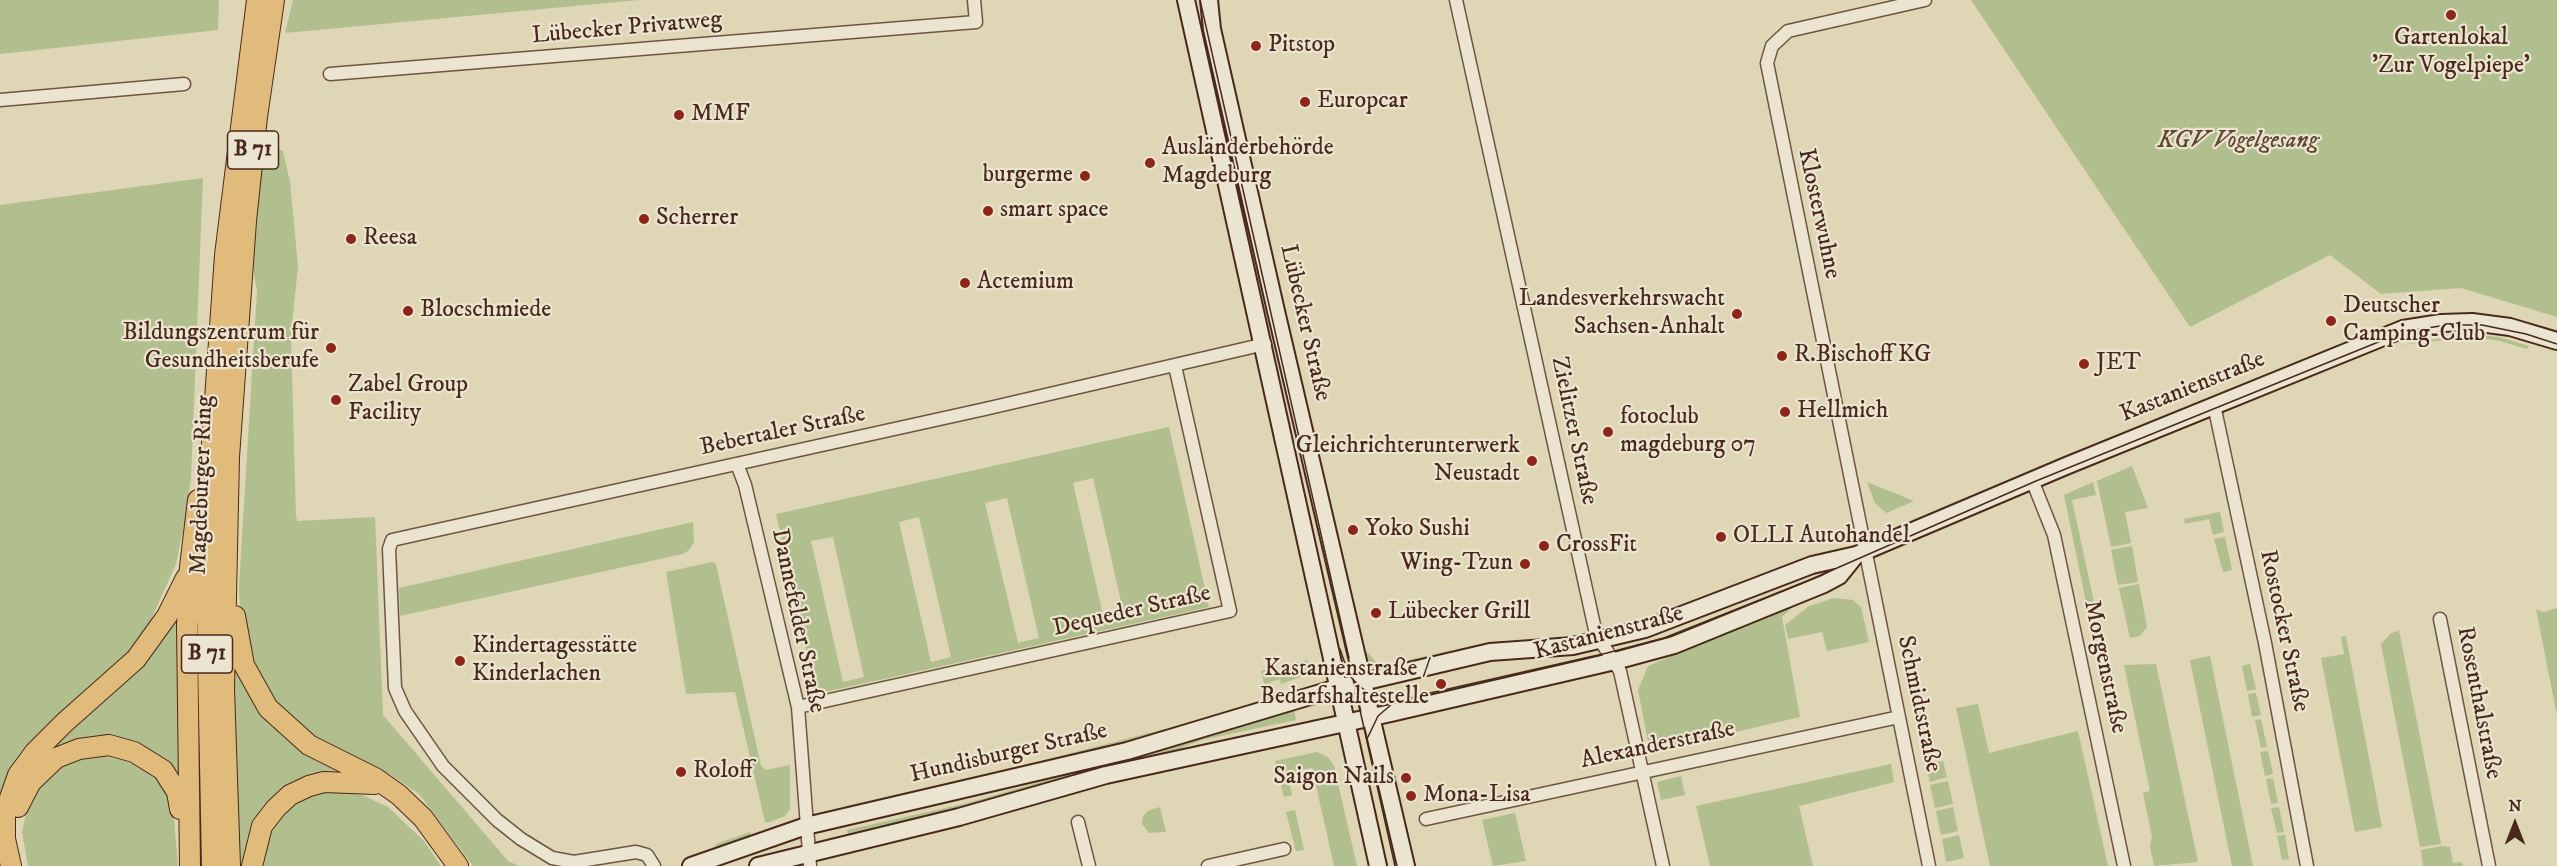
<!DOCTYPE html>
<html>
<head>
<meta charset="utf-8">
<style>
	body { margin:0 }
	#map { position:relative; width:2557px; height:866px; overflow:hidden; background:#dfd6b6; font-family:"IM FELL DW Pica",serif }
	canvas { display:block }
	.north { position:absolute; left:2485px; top:794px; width:60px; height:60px; -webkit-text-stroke:4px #eae4d0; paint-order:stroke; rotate:0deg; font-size:16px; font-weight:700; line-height:24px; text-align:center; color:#4a291a }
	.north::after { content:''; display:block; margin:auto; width:21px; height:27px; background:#4a291a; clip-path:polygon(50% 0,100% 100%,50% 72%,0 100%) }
</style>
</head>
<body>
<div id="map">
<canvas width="2557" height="866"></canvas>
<div class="north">N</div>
</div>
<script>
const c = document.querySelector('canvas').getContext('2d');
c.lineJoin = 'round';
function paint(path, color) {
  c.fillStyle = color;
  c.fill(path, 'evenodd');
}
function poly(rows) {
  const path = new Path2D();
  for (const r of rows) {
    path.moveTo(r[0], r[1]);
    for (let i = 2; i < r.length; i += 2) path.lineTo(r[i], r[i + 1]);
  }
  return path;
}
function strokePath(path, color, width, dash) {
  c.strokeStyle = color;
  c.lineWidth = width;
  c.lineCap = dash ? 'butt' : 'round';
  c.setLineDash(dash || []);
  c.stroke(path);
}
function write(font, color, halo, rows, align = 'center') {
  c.font = font + ' "IM FELL DW Pica",serif';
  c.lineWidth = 4.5;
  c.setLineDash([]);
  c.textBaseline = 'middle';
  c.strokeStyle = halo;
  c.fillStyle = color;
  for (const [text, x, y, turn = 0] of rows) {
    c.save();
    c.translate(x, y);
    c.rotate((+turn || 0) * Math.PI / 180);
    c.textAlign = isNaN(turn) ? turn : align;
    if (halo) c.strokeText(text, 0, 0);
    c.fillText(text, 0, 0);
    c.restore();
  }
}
paint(poly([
	[0,0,219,0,218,30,0,54],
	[293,0,639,0,285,33],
	[1971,0,2557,0,2557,317,2461,288,2381,294,2330,255,2190,327],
	[264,144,283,151,290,182,298,266,291,334,296,518,298,521,375,517,383,715,508,861,519,866,473,866,419,794,389,774,323,747,282,713,256,674,240,615,239,586,257,291,252,265],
	[203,178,191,478,185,521,176,564,150,622,137,644,0,802,0,205],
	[2467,334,2499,337,2529,346,2527,349,2500,341,2472,337,2399,345],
	[1169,427,1209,607,816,694,776,514],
	[1093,478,1125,619,1105,624,1073,483],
	[1007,498,1039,638,1018,643,985,503],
	[919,517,951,657,931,662,899,522],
	[833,537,864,677,843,682,811,541],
	[2132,466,2148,508,2125,512,2131,543,2111,547,2097,481],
	[1867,482,1914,501,1886,513,1875,503],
	[2093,482,2096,495,2072,500,2102,639,2094,641,2064,495],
	[2220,512,2224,532,2213,535,2209,519,2185,524,2184,519],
	[693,522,694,542,689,550,683,554,400,616,399,588],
	[2225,537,2232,570,2223,572,2214,539],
	[2132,546,2138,582,2118,585,2111,550],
	[712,562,716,564,761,766,766,770,790,765,790,809,785,816,770,822,765,822,735,692,686,694,666,572],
	[2139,584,2147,627,2140,636,2130,638,2119,588],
	[1834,598,1853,600,1861,607,1869,642,1827,651,1822,632,1788,639,1785,625,1809,606],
	[1797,603,1782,617,1800,717,1650,752,1638,690,1648,666],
	[179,607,181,780,146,750,39,757],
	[2557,608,2557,716,2536,609,2543,612],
	[2399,630,2441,844,2420,847,2381,644,2390,634],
	[2346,636,2382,827,2355,832,2321,658,2344,654,2341,637],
	[1569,638,1569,641,1407,664,1408,660,1491,642],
	[1365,650,1377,663,1392,664,1395,667,1383,670,1370,667,1359,652],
	[233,654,239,672,338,770,337,774,259,816,250,834,243,866,238,866,235,822],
	[2210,656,2253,866,2232,866,2190,660],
	[1307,660,1310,664,1306,675,1281,684,1280,679,1270,682,1271,686,1265,688,1261,671,1277,667,1279,671,1291,668,1290,664],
	[2156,664,2198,862,2154,866,2150,846,2152,837,2143,793,2150,791,2124,665],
	[2250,664,2256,689,2247,691,2242,666],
	[2256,693,2261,715,2252,717,2248,694],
	[1978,704,1989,753,2078,731,2108,866,1990,866,1956,708],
	[1294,709,1296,720,1202,740,1168,753,968,807,848,836,847,830,967,803],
	[2261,719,2267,747,2261,748,2255,720],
	[1176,726,1175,730,1001,775,1002,771],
	[2268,751,2273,774,2265,776,2260,752],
	[1317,752,1328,757,1334,766,1357,866,1334,866,1312,768,1287,773,1292,795,1284,797,1275,761],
	[107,754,128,757,163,781,173,807,178,866,28,866,22,832,30,796,53,770,75,758],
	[1943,761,1947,777,1930,782,1926,764],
	[1891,764,1894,782,1799,806,1813,866,1710,866,1696,806],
	[996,772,995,776,843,810,846,806],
	[1681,776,1685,795,1661,800,1657,782],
	[2273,778,2278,803,2271,804,2266,779],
	[1948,781,1953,804,1935,808,1930,785],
	[332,791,362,795,388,807,424,841,441,866,259,866,272,826,291,807,312,795],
	[1160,807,1166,832,1149,833,1142,824,1143,816,1148,811],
	[1953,807,1958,831,1941,835,1936,811],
	[2279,807,2284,832,2277,833,2271,808],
	[1295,810,1304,850,1296,851,1286,812],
	[1515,813,1526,861,1493,866,1482,820],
	[750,832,751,835,714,849,716,844],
	[1959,835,1964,858,1946,862,1942,839],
	[2285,835,2289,859,2282,860,2277,836],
	[2441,846,2450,847,2453,863,2462,862,2463,866,2423,866,2421,850]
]), '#b1be8e');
const minor = poly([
	[1456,0,1596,634,1620,671,1663,866],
	[1925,0,1788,31,1772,46,1767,63,1929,866],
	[330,74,976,22,974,0],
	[0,100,184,84],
	[2214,405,2265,643,2307,866],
	[737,464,745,485,798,707,810,866],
	[2032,480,2054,535,2124,866],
	[2440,619,2489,866],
	[798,707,1230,611,1175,366],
	[1426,819,1899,717],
	[1078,822,1089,866],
	[654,866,647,855,636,852,574,862,552,858,521,839,497,820,443,766,405,711,395,688,389,549,392,540,985,409,1265,344],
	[1208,866,1284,849]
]);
const secondary = poly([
	[1186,0,1378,866],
	[1209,0,1212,29,1276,311,1406,866],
	[691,866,806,826,1127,751,1337,688,1490,652,1573,646,1645,629,1812,565,1856,555,2066,466,2403,329,2441,323,2472,322,2510,327,2557,341],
	[758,866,959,817,1106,775,1391,713,1615,661,1674,645,1824,584,1839,576,1856,555]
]);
const trunk = poly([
	[235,616,244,665,268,708,309,745,375,778,399,795,423,818,458,866],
	[18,807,31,782,56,758,79,749,109,745,134,752,163,770,177,792,180,809],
	[11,866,5,839,5,812,18,775,35,752,64,723,136,659,167,616,186,578],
	[190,866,187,625,190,567,198,500],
	[212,866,207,610,212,442,225,255,257,0],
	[230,866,224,689,229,457,246,221,257,117,274,0],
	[252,866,262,826,276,808,290,795,309,786,324,782,375,784]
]);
strokePath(minor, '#6f5441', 15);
strokePath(secondary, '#4a291a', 20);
strokePath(trunk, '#4a291a', 22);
strokePath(minor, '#eae4d0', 12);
strokePath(secondary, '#eae4d0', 16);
strokePath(trunk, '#e0bb7b', 20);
strokePath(poly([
	[1200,0,1349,658],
	[1340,649,1349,675,1359,686,1375,697,1395,701,1607,653,1664,638,1805,582,2036,481,2403,332,2446,325,2482,325,2526,334,2557,344],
	[1353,679,1395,866],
	[1367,739,1378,716,1399,698]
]), '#4a291a', 1.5);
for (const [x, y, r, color] of [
	[2451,15,6,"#8f2418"],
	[1256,46,6,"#8f2418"],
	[1305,102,6,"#8f2418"],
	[679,115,6,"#8f2418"],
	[1150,163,6,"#8f2418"],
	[1085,176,6,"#8f2418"],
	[988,211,6,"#8f2418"],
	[644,219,6,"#8f2418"],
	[351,239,6,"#8f2418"],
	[965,283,6,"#8f2418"],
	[408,311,6,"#8f2418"],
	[1737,314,6,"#8f2418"],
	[2331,321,6,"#8f2418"],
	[331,348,6,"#8f2418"],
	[1782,356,6,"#8f2418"],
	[2084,364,6,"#8f2418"],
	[336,400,6,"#8f2418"],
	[1785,412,6,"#8f2418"],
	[1608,432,6,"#8f2418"],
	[1532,461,6,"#8f2418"],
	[1353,530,6,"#8f2418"],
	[1721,537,6,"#8f2418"],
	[1544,546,6,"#8f2418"],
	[1525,564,6,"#8f2418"],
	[1376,613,6,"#8f2418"],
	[460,661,6,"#8f2418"],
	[1441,684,6,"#8f2418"],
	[681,772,6,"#8f2418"],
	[1406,778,6,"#8f2418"],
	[1411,796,6,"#8f2418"]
]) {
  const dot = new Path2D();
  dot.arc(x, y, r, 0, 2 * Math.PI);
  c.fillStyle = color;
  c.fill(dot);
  strokePath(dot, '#eae4d0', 2);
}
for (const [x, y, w] of [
	[253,150,51],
	[207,654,51]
]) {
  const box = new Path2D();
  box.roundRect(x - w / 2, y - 19, w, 38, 4.5);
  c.fillStyle = '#eae4d0';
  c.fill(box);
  strokePath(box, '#4a291a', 1.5);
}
write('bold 22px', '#4a291a', null, [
	["B 71",253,150],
	["B 71",207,654]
]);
write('24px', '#4a291a', '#eae4d0', [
	["Lübecker Privatweg",627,29,-5],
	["Klosterwuhne",1818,214,78],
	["Lübecker Straße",1304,323,77],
	["Kastanienstraße",2193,388,-22],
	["Zielitzer Straße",1573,431,78],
	["Bebertaler Straße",783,432,-12],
	["Magdeburger Ring",203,485,-88],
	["Dequeder Straße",1132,612,-13],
	["Dannefelder Straße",797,621,78],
	["Rostocker Straße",2283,631,78],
	["Kastanienstraße",1609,634,-15],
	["Morgenstraße",2104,667,78],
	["Rosenthalstraße",2478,703,79],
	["Schmidtstraße",1918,704,78],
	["Alexanderstraße",1658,746,-12],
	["Hundisburger Straße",1009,754,-13]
]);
write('24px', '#4a291a', '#eae4d0', [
	["Gartenlokal",2451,39,"center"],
	["'Zur Vogelpiepe'",2451,67,"center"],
	["Pitstop",1268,46],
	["Europcar",1317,102],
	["MMF",691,115],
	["Ausländerbehörde",1162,149],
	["Magdeburg",1162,177],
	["burgerme",1073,176,"right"],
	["smart space",1000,211],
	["Scherrer",656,219],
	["Reesa",363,239],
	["Actemium",977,283],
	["Landesverkehrswacht",1725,300,"right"],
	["Sachsen-Anhalt",1725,328,"right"],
	["Deutscher",2343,307],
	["Camping-Club",2343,335],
	["Blocschmiede",420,311],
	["Bildungszentrum für",319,334,"right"],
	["Gesundheitsberufe",319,362,"right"],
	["R.Bischoff KG",1794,356],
	["JET",2096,364],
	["Zabel Group",348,386],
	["Facility",348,414],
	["Hellmich",1797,412],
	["fotoclub",1620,418],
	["magdeburg 07",1620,446],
	["Gleichrichterunterwerk",1520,447,"right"],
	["Neustadt",1520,475,"right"],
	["Yoko Sushi",1365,530],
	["OLLI Autohandel",1733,537],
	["CrossFit",1556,546],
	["Wing-Tzun",1513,564,"right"],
	["Lübecker Grill",1388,613],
	["Kindertagesstätte",472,647],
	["Kinderlachen",472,675],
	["Kastanienstraße /",1429,670,"right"],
	["Bedarfshaltestelle",1429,698,"right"],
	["Roloff",693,772],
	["Saigon Nails",1394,778,"right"],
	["Mona-Lisa",1423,796]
], 'left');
write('italic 24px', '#5f4731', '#eae4d0', [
	["KGV Vogelgesang",2238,142]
]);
</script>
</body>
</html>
